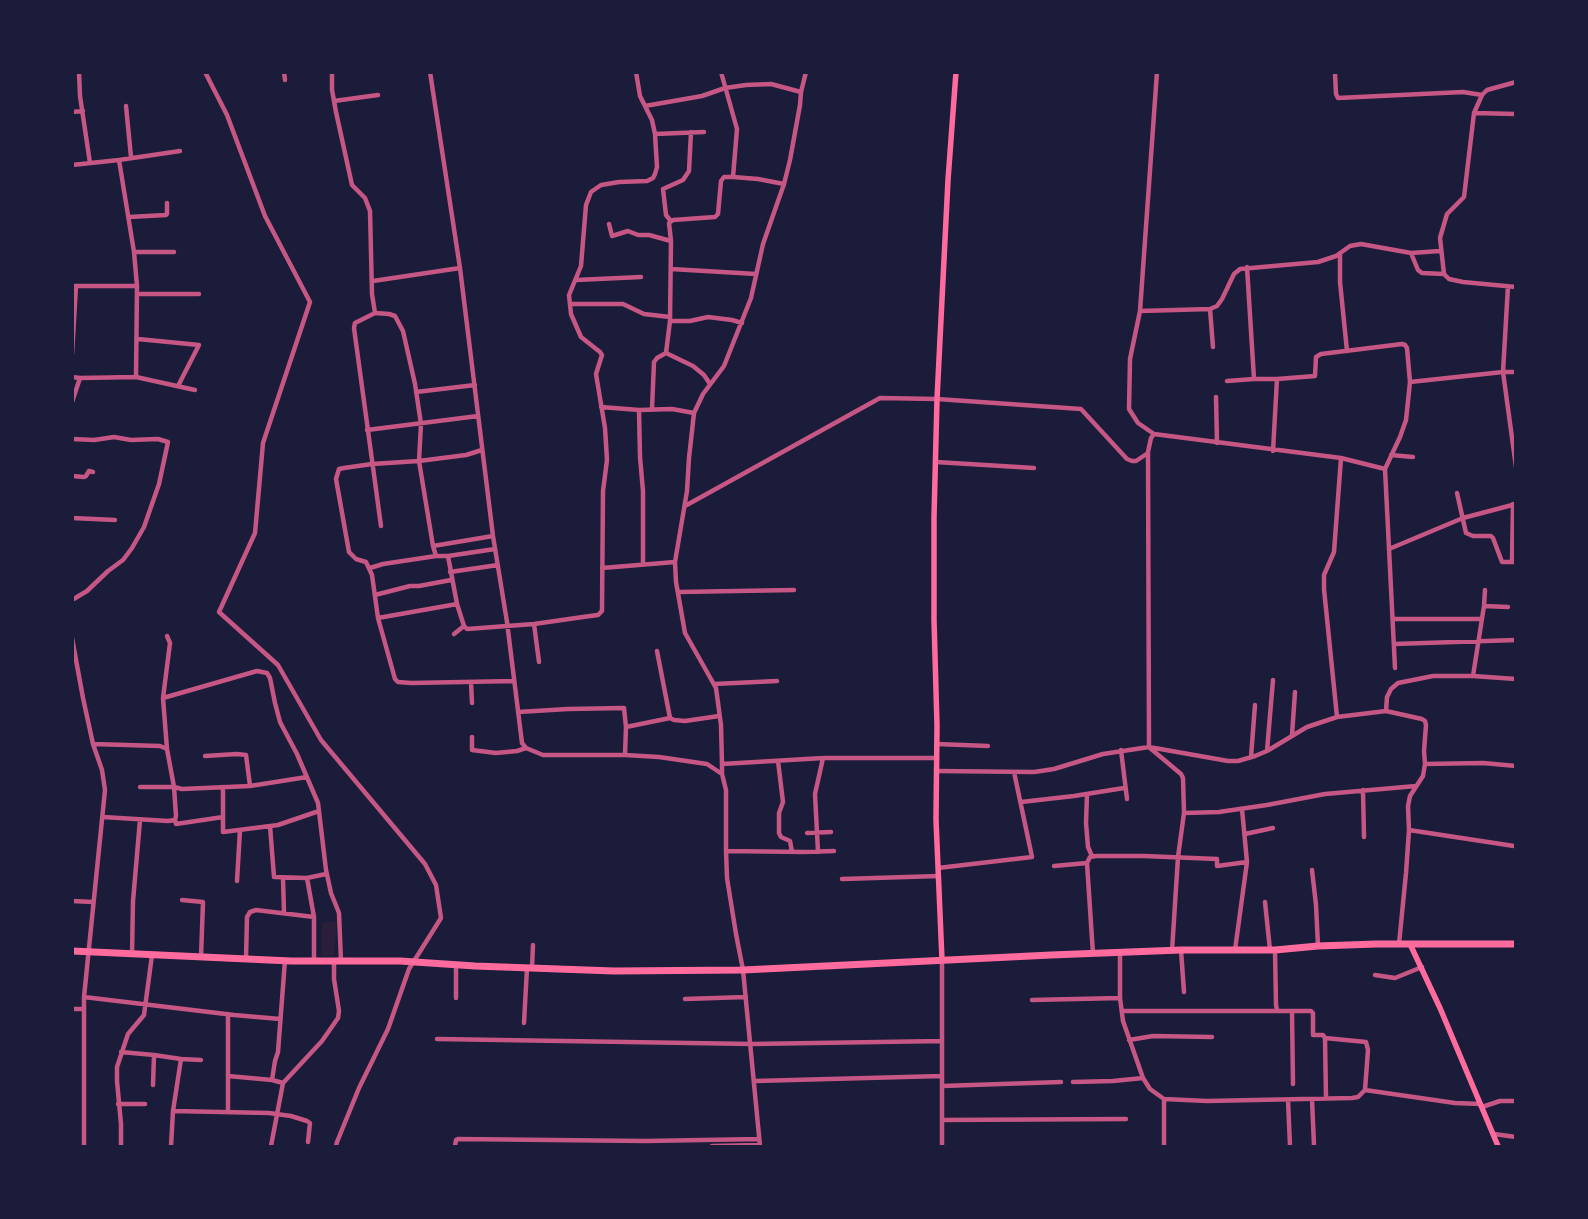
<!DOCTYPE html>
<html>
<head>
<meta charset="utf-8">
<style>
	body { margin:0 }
	#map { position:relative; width:1588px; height:1219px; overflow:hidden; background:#1b1b3a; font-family:"Nunito Sans",sans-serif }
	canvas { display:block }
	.frame { position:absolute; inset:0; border:74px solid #1b1b3a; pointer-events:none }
</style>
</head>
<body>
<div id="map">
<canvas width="1588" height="1219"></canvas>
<div class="frame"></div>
</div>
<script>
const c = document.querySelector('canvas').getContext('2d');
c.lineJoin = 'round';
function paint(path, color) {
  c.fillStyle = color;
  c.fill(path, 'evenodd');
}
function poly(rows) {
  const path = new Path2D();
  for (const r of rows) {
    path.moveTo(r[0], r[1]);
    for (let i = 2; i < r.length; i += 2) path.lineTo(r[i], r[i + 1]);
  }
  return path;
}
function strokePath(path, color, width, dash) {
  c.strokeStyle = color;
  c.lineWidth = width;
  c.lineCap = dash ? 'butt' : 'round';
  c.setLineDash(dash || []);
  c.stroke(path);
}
paint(poly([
	[337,921,334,956,321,956,322,923]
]), '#2a1e3b');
strokePath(poly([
	[79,72,80,96,90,163],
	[205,72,227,115,265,216,310,302,263,443,255,533,219,612,278,665,321,740,425,864,436,885,441,918,409,969,388,1029,359,1088,337,1142,336,1146],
	[284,72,285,80],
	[332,72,332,90,336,112,352,185,365,198,370,211,372,294,375,313,355,323,354,328,381,526],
	[430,72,460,268,493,536,507,622,522,743,526,748,543,755,625,755,659,757,707,764,722,774,726,790,726,851,727,878,736,934,743,970,760,1146],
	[1335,73,1336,94,1338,98,1463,92,1482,95],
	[334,101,378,95],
	[126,106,131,157],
	[645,106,702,96,725,88,746,85,771,84,801,92],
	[72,112,83,111],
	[1474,113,1516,114],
	[655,134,704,132],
	[119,160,180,151],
	[72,165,119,160,134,252,137,286,136,377],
	[733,177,758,179,784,184],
	[129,217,166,215,167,214,167,203],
	[670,220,666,215,663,189,683,180,689,171,691,132],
	[609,224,612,236,628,231,638,235,649,235,671,241],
	[134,252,174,252],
	[1340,253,1340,282,1347,351],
	[1411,253,1418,270,1422,273,1444,274],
	[1247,267,1254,379,1277,379,1273,451],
	[671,269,756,274],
	[1444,274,1440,238,1447,214,1464,197,1474,113,1482,95,1487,90,1516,82],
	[1444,274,1449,279,1463,282,1516,287],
	[576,280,641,277],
	[373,281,460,268],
	[72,286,137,286],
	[137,294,199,294],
	[570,304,623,304,644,314,670,317],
	[1210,309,1213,347],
	[1140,311,1210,309,1217,306,1222,299,1234,274,1240,269,1318,262,1336,256,1350,246,1361,244,1411,253,1440,251],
	[375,313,389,314,395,316,403,331,415,384,421,424,419,461,433,546,493,536],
	[670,321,690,321,708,317,732,320,742,323],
	[138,339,199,345,178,386],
	[72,354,76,286],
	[1516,372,1503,372,1516,467],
	[72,377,80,378,136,377,195,390],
	[1277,379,1315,376,1316,357,1321,354,1402,344,1405,345,1407,348,1410,382],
	[1227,381,1254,379],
	[710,384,704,375,693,366,666,353,670,321,671,241,669,223,673,220,715,217,718,214,721,181,724,177,733,177,737,129,721,72],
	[416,392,475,385],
	[1216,397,1217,443],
	[72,402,80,378],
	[601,407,639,410,672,409,694,413],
	[652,409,654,362,657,358,666,353],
	[639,410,640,457,643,491,643,564],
	[367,430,478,416],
	[1154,434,1341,458,1385,469],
	[72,439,94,440,114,437,131,440,158,439,168,442,159,484,144,527,132,548,123,560,108,571,87,591,72,600],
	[482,450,466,455,419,461,372,464,344,468,339,469,336,479,349,552,356,559,366,562,372,575,378,618,395,679,398,682,411,683,514,681],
	[1391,455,1413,457],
	[936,462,1034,468],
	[72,476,84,477,86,476,89,471,93,472],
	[1457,493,1466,533,1473,536,1491,536,1493,538,1502,562,1516,562],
	[685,506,880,398,937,399,1081,409,1127,459,1132,461,1136,461,1148,453],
	[72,518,115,520],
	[433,546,436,556,448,556,457,604],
	[1389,549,1463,518,1516,504],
	[448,556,495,549],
	[1512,562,1513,504],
	[370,568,383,564,436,556],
	[602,568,675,562],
	[450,572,498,565],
	[679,592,794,590],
	[375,595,410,586,419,586,451,580],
	[1484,606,1508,607],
	[378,618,457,604,464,626,467,629,534,624,590,616,598,615,602,611,603,491,607,460,605,428,596,374,602,355,600,352,581,337,571,314,569,295,581,266,586,205,591,192,601,185,619,182,647,181,653,178,655,174,657,167,655,134,652,120,640,96,636,72],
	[1393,619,1481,619],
	[534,624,539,662],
	[454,634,464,626],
	[167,636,170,643,163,698,167,749],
	[72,638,83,698,93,744,102,770,105,790,84,997,84,1146],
	[1394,644,1516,640],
	[657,651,670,718,674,720,685,721,719,716],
	[1395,668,1385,469,1400,437,1406,420,1410,382,1503,372,1508,286],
	[1473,676,1484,606,1485,590],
	[471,682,472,703],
	[714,684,777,681],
	[163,698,257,671,267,673,270,678,275,703,280,722,297,754,318,803,326,870,331,893,339,913,341,961],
	[1386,711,1387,697,1391,689,1398,683,1433,676,1473,676,1516,679],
	[518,712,568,709,624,708,626,727,625,755],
	[1337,717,1324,589,1324,575,1334,552,1341,458],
	[626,727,670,718],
	[1292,735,1295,692],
	[472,737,472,750,496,753,517,751,526,748],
	[93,744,160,746,167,749,174,787,176,816,175,820,168,821,103,817],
	[937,744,988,746],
	[1149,747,1148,452,1151,438,1154,434,1138,423,1129,409,1130,359,1140,311,1157,72],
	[1150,748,1181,774,1183,778,1184,813,1178,857,1172,951],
	[1121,750,1127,799],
	[1267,751,1273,680],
	[205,756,237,754,246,755,250,786],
	[1251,757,1255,705],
	[778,761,783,802,779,813,779,833,781,837,790,841,792,852],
	[722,764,721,725,716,688,685,633,676,582,675,562,687,491,689,458,694,413,703,394,724,366,751,298,763,244,784,184,790,160,800,105,801,92,806,72],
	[1425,764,1483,763,1516,766],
	[936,771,1034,772,1054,769,1103,754,1149,747,1228,761,1238,761,1255,756,1267,751,1307,727,1337,717,1386,711,1422,719,1425,721,1426,725,1424,751,1425,764,1423,776,1410,796,1408,806,1409,830,1406,873,1399,944],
	[722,774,722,764,823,758,936,758],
	[140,787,174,787,182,789,250,786,307,777],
	[223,787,223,832,278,825,319,811],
	[1363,790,1364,837],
	[1087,794,1086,823,1088,847,1092,856],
	[1021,802,1074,796,1124,788],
	[1184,813,1219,812,1267,805,1325,794,1416,786],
	[175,820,176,824,223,817],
	[270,826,274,877,307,878,326,874],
	[1409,830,1514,846],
	[807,833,831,832],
	[1245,834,1273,828],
	[726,851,804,852,834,851],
	[818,852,815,794,823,758],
	[1054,866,1087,863],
	[938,868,1032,857,1014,772],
	[1312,870,1316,905,1318,946],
	[283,878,284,913],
	[307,878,314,917,314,961],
	[842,879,939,876],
	[237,881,240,830],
	[182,900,203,902,201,957],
	[72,901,93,902],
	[1265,902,1270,950],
	[1181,950,1184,992],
	[1235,950,1247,862,1242,809],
	[1275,950,1276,1005,1277,1010],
	[1093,954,1087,863,1090,857,1096,856,1144,856,1217,859,1217,866,1247,862],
	[1120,954,1120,998,1123,1021,1143,1078,1150,1089,1164,1099,1207,1101,1352,1098,1358,1097,1365,1090,1455,1103,1481,1104],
	[132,955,133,901,140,820],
	[246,959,247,917,250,912,256,910,314,917],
	[532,968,533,945],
	[1375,975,1395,978,1422,967],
	[84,997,234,1015,280,1019],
	[456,998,456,964],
	[685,999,746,997],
	[1032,1000,1120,998],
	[72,1009,84,1009],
	[1122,1011,1311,1011,1313,1013,1313,1035,1323,1035,1325,1038,1326,1098],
	[1292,1011,1293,1084],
	[228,1014,228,1112],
	[524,1023,527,968],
	[1325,1038,1366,1042,1368,1050,1365,1090],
	[437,1039,752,1044,942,1041],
	[1129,1040,1153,1036,1212,1037],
	[121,1052,154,1055,153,1085],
	[154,1055,181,1059],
	[228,1076,272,1080,283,1083],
	[272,1080,275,1061,278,1052,285,960],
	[755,1081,942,1076],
	[1073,1082,1113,1081,1143,1078],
	[942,1086,1061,1082],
	[1312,1099,1314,1146],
	[1288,1100,1290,1146],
	[118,1104,145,1104],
	[1482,1107,1500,1101,1516,1101],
	[173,1111,269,1113,291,1116,307,1121,310,1123,308,1142],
	[942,1120,1126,1119],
	[1494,1134,1516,1137],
	[121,1146,121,1124,117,1081,117,1067,128,1034,144,1015,152,955],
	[171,1146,173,1111,181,1059,201,1060],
	[271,1146,283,1083,322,1041,338,1018,339,1011,334,979,334,961],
	[455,1146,456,1140,458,1139,646,1141,759,1139],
	[712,1146,760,1145],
	[942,1146,942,960],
	[1164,1146,1164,1099]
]), '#c65784', 4.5);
strokePath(poly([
	[1410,944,1440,1008,1498,1146],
	[942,960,936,820,937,726,934,620,934,517,937,399,948,180,956,72]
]), '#ff6b9d', 5.5);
strokePath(poly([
	[72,951,291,961,400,961,475,966,614,971,743,970,1051,955,1181,950,1275,950,1318,946,1376,944,1516,944]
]), '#ff6b9d', 7);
</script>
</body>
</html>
